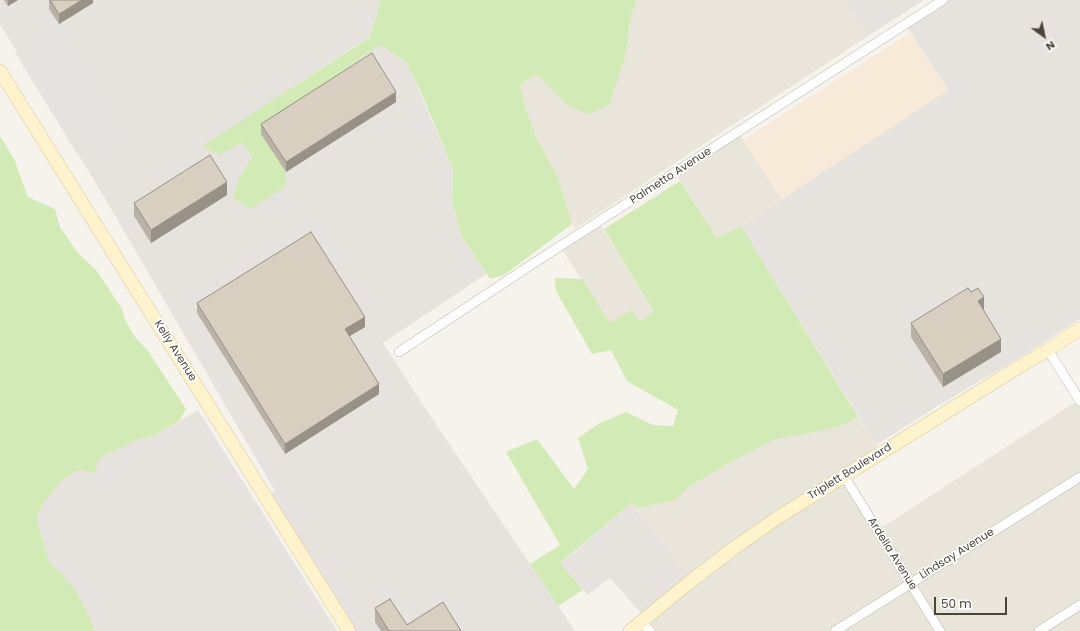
<!DOCTYPE html>
<html>
<head>
<meta charset="utf-8">
<style>
	body { margin:0 }
	#map { position:relative; width:1080px; height:631px; overflow:hidden; background:#f6f3ec; font-family:Poppins,sans-serif }
	canvas { display:block }
	.north { position:absolute; left:1024px; top:16px; width:40px; height:40px; -webkit-text-stroke:3px #fff; paint-order:stroke; rotate:147deg; font-size:11px; font-weight:700; line-height:16px; text-align:center; color:#4b4439 }
	.north::after { content:''; display:block; margin:auto; width:14px; height:18px; background:#4b4439; clip-path:polygon(50% 0,100% 100%,50% 72%,0 100%) }
	.scale { position:absolute; left:934px; top:597px; width:73px; height:18px; box-sizing:border-box; border:2px solid #4b4439; border-top:0; padding-left:5px; font-size:12px; line-height:14px; white-space:nowrap; color:#4b4439; -webkit-text-stroke:3px #fff; paint-order:stroke }
</style>
</head>
<body>
<div id="map">
<canvas width="1080" height="631"></canvas>
<div class="north">N</div>
<div class="scale">50 m</div>
</div>
<script>
const c = document.querySelector('canvas').getContext('2d');
c.lineJoin = 'round';
function paint(path, color) {
  c.fillStyle = color;
  c.fill(path, 'evenodd');
}
function poly(rows) {
  const path = new Path2D();
  for (const r of rows) {
    path.moveTo(r[0], r[1]);
    for (let i = 2; i < r.length; i += 2) path.lineTo(r[i], r[i + 1]);
  }
  return path;
}
function strokePath(path, color, width, dash) {
  c.strokeStyle = color;
  c.lineWidth = width;
  c.lineCap = dash ? 'butt' : 'round';
  c.setLineDash(dash || []);
  c.stroke(path);
}
function write(font, color, halo, rows, align = 'center') {
  c.font = font + ' Poppins,sans-serif';
  c.lineWidth = 3.5;
  c.setLineDash([]);
  c.textBaseline = 'middle';
  c.strokeStyle = halo;
  c.fillStyle = color;
  for (const [text, x, y, turn = 0] of rows) {
    c.save();
    c.translate(x, y);
    c.rotate((+turn || 0) * Math.PI / 180);
    c.textAlign = isNaN(turn) ? turn : align;
    if (halo) c.strokeText(text, 0, 0);
    c.fillText(text, 0, 0);
    c.restore();
  }
}
paint(poly([
	[637,0,845,0,868,36,576,228,572,224,558,178,535,134,523,101,521,84,537,75,569,105,625,57,631,16],
	[738,132,782,199,741,226,717,238,675,173],
	[599,222,654,312,639,321,631,310,610,323,560,246],
	[841,390,881,453,844,476,878,530,1080,399,1080,631,650,631,641,622,694,579,636,508]
]), '#eae5da');
paint(poly([
	[910,33,948,90,782,199,743,140]
]), '#f7ead8');
paint(poly([
	[0,0,379,0,380,2,370,36,203,146,219,155,242,142,252,157,239,179,250,209,261,134,309,95,380,45,407,63,453,169,452,201,461,235,486,274,383,343,421,402,575,631,349,631,266,497,275,491,110,207,0,24],
	[845,0,924,0,868,36],
	[943,0,1080,0,1080,319,1037,347,936,407,876,445,741,226,948,90,905,24],
	[198,410,337,631,95,631,86,610,74,588,63,575,50,565,39,528,37,517,43,504,63,479,105,455,139,439,154,436],
	[631,503,694,579,645,618,610,578,588,595,560,564]
]), '#e6e2dd');
paint(poly([
	[379,0,637,0,631,16,625,57,609,105,589,114,569,106,537,75,521,84,523,101,535,134,558,178,572,224,504,275,490,279,461,235,452,201,453,169,423,97,407,63,380,45,309,95,261,134,286,172,286,186,250,209,233,198,239,179,252,157,242,142,219,155,202,146,370,37,380,2],
	[0,136,14,159,28,197,55,209,60,227,78,253,97,271,122,309,125,320,135,337,148,351,186,409,180,420,154,436,139,439,105,455,98,460,95,473,79,470,63,479,43,504,37,517,39,528,50,564,63,575,74,588,86,610,95,631,0,631],
	[680,181,717,238,741,226,858,417,840,426,810,433,775,439,727,464,688,487,675,500,636,508,631,503,560,563,583,590,558,606,530,564,560,545,506,452,537,439,574,489,588,469,578,438,598,424,626,412,653,425,673,426,678,410,627,381,611,350,592,354,556,291,555,278,582,279,610,323,631,310,639,321,654,312,604,229]
]), '#d2eab5');
paint(poly([
	[40,22,47,34,65,23,133,133,125,138,130,146,97,167,86,149,77,154,16,54,31,45,23,32]
]), '#e5e3e0');
const minor = poly([
	[1048,350,1080,401],
	[399,352,537,261,943,0],
	[844,476,940,631],
	[641,622,650,631],
	[835,631,1080,477],
	[1039,631,1080,605]
]);
const secondary = poly([
	[0,71,349,631],
	[630,631,686,585,734,548,777,518,1017,368,1048,350,1080,329]
]);
strokePath(minor, '#c2bbae', 10);
strokePath(secondary, '#d6c79b', 14);
strokePath(minor, '#fff', 9);
strokePath(secondary, '#fff3cd', 13);
paint(poly([
	[4,0,18,0,8,6],
	[49,0,93,0,93,3,59,24,49,9],
	[396,102,286,172,261,134,261,124],
	[227,195,151,243,134,216,134,203],
	[197,303,365,327,349,336,379,394,285,454,197,313],
	[984,310,1001,352,943,387,911,337,911,323],
	[375,608,407,625,461,631,381,631,375,622]
]), '#bab2a6');
paint(poly([
	[8,0,18,0,8,6],
	[82,0,93,0,93,3,59,24,59,14],
	[396,92,396,102,286,172,286,162],
	[227,182,227,195,151,243,151,230],
	[984,297,984,311,978,301],
	[365,317,365,327,345,339,345,329],
	[1001,339,1001,352,943,387,943,374],
	[379,384,379,394,285,454,285,444]
]), '#979187');
const building = poly([
	[50,0,82,0,59,14,50,0],
	[372,53,396,92,286,162,261,124,372,53],
	[210,155,227,182,151,230,134,203,210,155],
	[311,232,365,317,345,329,379,384,285,444,197,303,311,232],
	[968,288,971,292,978,288,984,297,978,301,1001,339,943,374,911,323,968,288],
	[390,599,407,625,443,602,461,631,389,631,375,608,390,599]
]);
paint(building, '#d8cfc1');
strokePath(building, '#979187', 1);
write('11px', '#4b4439', '#fff', [
	["Palmetto Avenue",671,176,-33],
	["Kelly Avenue",175,351,58],
	["Triplett Boulevard",850,472,-32],
	["Ardella Avenue",892,554,58],
	["Lindsay Avenue",957,554,-32]
]);
</script>
</body>
</html>
